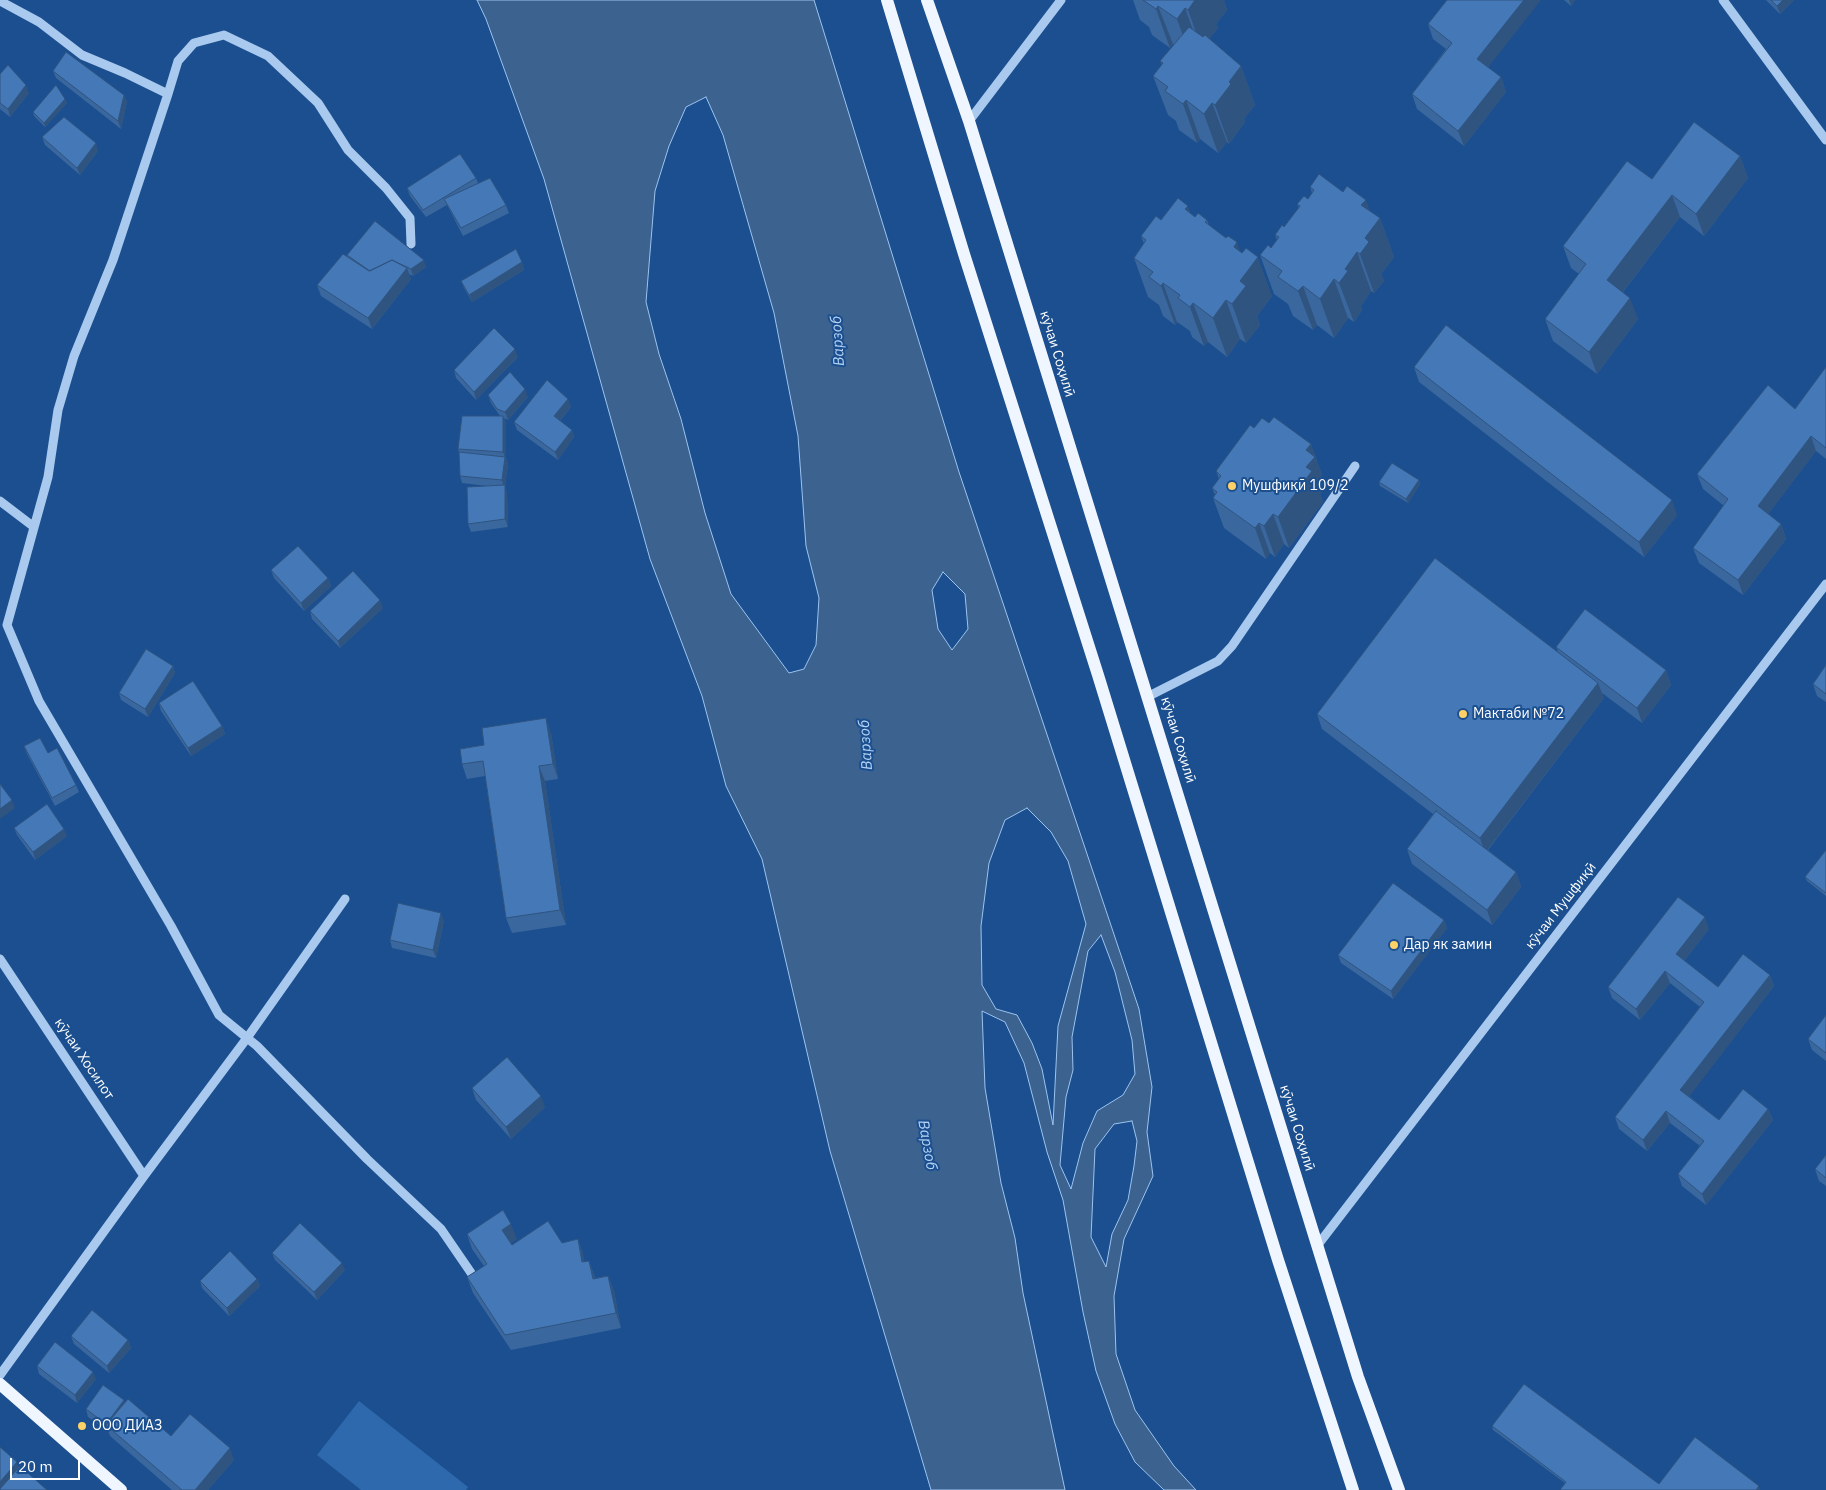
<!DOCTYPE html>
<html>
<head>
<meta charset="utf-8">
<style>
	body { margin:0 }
	#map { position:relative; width:1826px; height:1490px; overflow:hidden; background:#1b4f8f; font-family:"IBM Plex Sans",sans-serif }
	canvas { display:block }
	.scale { position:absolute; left:10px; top:1458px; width:70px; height:22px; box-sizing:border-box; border:2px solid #fff; border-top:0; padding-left:6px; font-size:15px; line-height:18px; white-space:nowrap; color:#fff; -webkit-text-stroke:4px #1b4f8f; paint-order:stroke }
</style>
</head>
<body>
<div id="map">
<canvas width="1826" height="1490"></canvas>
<div class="scale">20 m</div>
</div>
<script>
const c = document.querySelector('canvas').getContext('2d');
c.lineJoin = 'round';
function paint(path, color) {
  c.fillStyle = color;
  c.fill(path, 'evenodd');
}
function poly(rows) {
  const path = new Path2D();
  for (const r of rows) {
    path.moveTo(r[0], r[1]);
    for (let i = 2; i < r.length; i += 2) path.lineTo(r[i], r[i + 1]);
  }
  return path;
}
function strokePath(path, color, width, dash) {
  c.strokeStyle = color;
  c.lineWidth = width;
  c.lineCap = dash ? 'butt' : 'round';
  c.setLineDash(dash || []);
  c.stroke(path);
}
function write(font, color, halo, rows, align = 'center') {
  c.font = font + ' "IBM Plex Sans",sans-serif';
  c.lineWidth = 4;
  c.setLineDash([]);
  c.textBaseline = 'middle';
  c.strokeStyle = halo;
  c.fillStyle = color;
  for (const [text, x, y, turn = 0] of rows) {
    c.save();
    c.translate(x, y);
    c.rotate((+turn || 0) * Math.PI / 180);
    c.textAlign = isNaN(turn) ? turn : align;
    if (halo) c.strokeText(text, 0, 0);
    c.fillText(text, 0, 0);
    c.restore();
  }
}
paint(poly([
	[359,1401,468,1487,466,1490,361,1490,317,1455]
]), '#2e69ad');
const water = poly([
	[477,0,814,0,959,472,1139,1009,1152,1087,1147,1132,1153,1176,1124,1239,1114,1296,1116,1354,1135,1410,1174,1466,1196,1490,1164,1490,1135,1462,1115,1424,1096,1371,1083,1312,1063,1200,1047,1152,1024,1063,1005,1022,982,1011,985,1088,1001,1183,1015,1238,1023,1293,1065,1490,931,1490,830,1151,762,859,726,786,702,696,650,559,544,179,486,19,477,0],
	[706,97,723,135,774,313,798,436,806,546,819,598,816,645,804,669,789,673,731,594,705,513,681,419,659,354,646,302,655,191,669,146,686,107,706,97],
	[943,572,965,594,968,629,952,650,938,629,932,590,943,572],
	[1027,808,1051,832,1068,861,1086,924,1058,1026,1053,1125,1042,1069,1032,1043,1017,1015,996,1009,982,985,981,926,989,863,1005,820,1027,808],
	[1101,935,1115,972,1132,1040,1135,1074,1123,1095,1097,1111,1083,1143,1071,1189,1060,1165,1066,1097,1073,1070,1072,1037,1088,951,1101,935],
	[1132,1121,1137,1141,1134,1166,1128,1200,1112,1234,1106,1267,1091,1237,1095,1149,1114,1124,1132,1121]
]);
paint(water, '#3c6290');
strokePath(water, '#9cc4f0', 1);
strokePath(poly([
	[1723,0,1826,140],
	[0,1,39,22,82,55,125,73,168,94,178,61,194,43,224,35,268,56,318,103,348,150,386,188,410,218,411,244],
	[168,94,113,260,74,356,58,410,48,477,7,625,39,701,171,926,219,1015,257,1046,367,1159,441,1229,478,1283],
	[969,121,1061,0],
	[0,501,34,527],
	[1149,696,1218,661,1232,646,1355,466],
	[0,959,144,1176],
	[1317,1246,1826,584],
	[0,1375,144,1176,247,1038,345,899]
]), '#a9c9ee', 9);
strokePath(poly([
	[887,0,964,254,1098,675,1278,1260,1353,1490],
	[927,0,969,121,1358,1377,1399,1490],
	[0,1384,121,1490]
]), '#f0f6ff', 12);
paint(poly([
	[1133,0,1224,0,1227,10,1216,24,1218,28,1209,39,1241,66,1255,105,1244,119,1245,122,1229,144,1227,142,1218,153,1200,139,1197,143,1179,130,1176,121,1168,115,1153,76,1162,65,1160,61,1174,45,1173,44,1170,48,1152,35,1149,27,1140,20],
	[1564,0,1575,0,1571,6],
	[1766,0,1794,0,1780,14],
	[1428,24,1501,77,1506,92,1464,146,1417,109,1412,94,1446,49,1433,39],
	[53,71,124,95,127,102,121,129,56,78],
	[0,74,29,93,10,117,0,109],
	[65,99,67,103,45,127,34,116,33,112],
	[42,137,98,151,80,175,45,145],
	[1740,156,1748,178,1704,236,1680,217,1623,292,1638,319,1597,374,1553,341,1545,319,1579,274,1571,268,1563,246,1652,179],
	[476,178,478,183,506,205,509,213,463,236,447,205,426,217,410,196,407,188],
	[1310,187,1370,211,1380,218,1394,257,1381,274,1384,281,1374,293,1371,291,1361,306,1362,310,1354,322,1348,318,1334,338,1317,325,1313,330,1293,316,1288,304,1274,294,1260,255,1271,248,1277,240,1275,235,1284,227,1299,208,1297,204,1308,199,1312,193],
	[1190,213,1195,217,1207,220,1209,225,1240,251,1272,296,1257,316,1260,325,1246,343,1240,339,1227,357,1208,342,1204,346,1192,337,1190,331,1177,322,1175,325,1163,316,1159,305,1148,297,1134,258,1144,244,1141,236,1161,220],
	[347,255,426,267,413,276,409,274,411,279,372,329,321,296,317,285,347,257],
	[522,262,524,270,472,302,464,288,461,281],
	[518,357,476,400,456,378,454,370],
	[1414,367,1677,515,1644,557,1419,382],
	[1826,367,1826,459,1816,451,1768,514,1781,524,1786,539,1743,595,1699,563,1693,548,1724,506,1703,489,1697,474,1795,409],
	[488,395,528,397,508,420,504,418,506,423,506,458,508,464,505,486,507,493,508,527,471,532,468,524,487,486,462,483,460,476,459,452,458,449,500,416,491,403],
	[568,399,571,407,560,421,572,430,574,437,558,460,517,430,514,422],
	[1269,423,1311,444,1322,475,1321,475,1326,487,1320,494,1323,502,1289,548,1284,544,1275,557,1270,553,1266,559,1224,528,1213,498,1215,495,1212,488,1219,479,1216,471,1254,428],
	[1419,480,1420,484,1408,503,1380,486,1379,482],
	[271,570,328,578,331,586,304,611,274,578],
	[383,608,340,648,312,619,310,611],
	[1556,647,1666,670,1671,685,1642,723,1602,693,1604,698,1488,850,1516,872,1521,887,1492,925,1412,864,1407,849,1433,814,1322,729,1317,714,1558,652],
	[1826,665,1826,702,1817,696,1813,684],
	[173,666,175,673,148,717,121,700,119,693],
	[159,703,222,726,225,734,191,756,161,711],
	[551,733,558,779,545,781,566,925,512,933,506,918,485,776,467,779,462,764,484,745],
	[24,746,48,753,76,785,79,792,55,806,27,754],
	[14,828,67,836,35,860,17,835],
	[1826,850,1826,896,1807,881,1805,877],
	[1444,920,1447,928,1393,999,1341,963,1338,955],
	[444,921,436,958,392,948,390,940],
	[1709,929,1684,961,1718,987,1770,975,1774,986,1689,1096,1719,1120,1768,1109,1773,1120,1706,1205,1682,1186,1678,1174,1700,1146,1670,1123,1647,1151,1619,1129,1615,1117,1700,1007,1670,983,1640,1020,1612,998,1608,987],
	[1826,1015,1826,1061,1812,1050,1808,1039],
	[472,1088,545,1107,511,1139,476,1100],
	[1826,1155,1826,1186,1819,1181,1815,1169],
	[467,1234,517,1239,510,1243,512,1245,562,1243,578,1239,583,1254,584,1262,589,1261,595,1278,608,1276,614,1291,621,1328,511,1350,473,1293,467,1277,484,1266,472,1249],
	[272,1253,345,1270,317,1300,275,1260],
	[257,1279,260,1286,229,1316,202,1288,200,1281],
	[71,1336,128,1340,131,1348,109,1373,74,1344],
	[37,1366,96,1379,77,1403,39,1374],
	[125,1402,171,1436,234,1460,208,1490,172,1490,110,1436,108,1431,88,1417,86,1409],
	[1492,1426,1659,1484,1761,1490,1560,1490,1565,1483,1493,1430]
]), '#3a679d');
paint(poly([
	[1195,0,1224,0,1227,10,1216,24,1218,28,1202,49,1188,10],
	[1524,0,1541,0,1483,74,1477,59],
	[1569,0,1575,0,1571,6],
	[1783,0,1794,0,1780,14,1777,6],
	[1158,6,1173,44,1170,48,1156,9],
	[1185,8,1199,47,1191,58,1177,19],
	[1241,66,1255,105,1244,119,1245,122,1229,144,1215,105,1229,82],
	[1501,77,1506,92,1464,146,1458,131],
	[26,85,29,93,10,117,8,109],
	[124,95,127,102,121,129,118,121],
	[65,99,67,103,45,127,44,123],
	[1186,100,1200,139,1197,143,1183,104],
	[1212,103,1227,142,1218,153,1204,114],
	[96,143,98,151,80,175,77,168],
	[1740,156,1748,178,1704,236,1696,214],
	[1672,195,1680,217,1615,302,1607,280],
	[1366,200,1375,225,1380,218,1394,257,1381,274,1384,281,1374,293,1360,254,1365,238,1361,205],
	[1188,206,1202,245,1185,209],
	[1237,242,1247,271,1258,257,1272,296,1257,316,1260,325,1246,343,1232,304,1240,281,1234,247],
	[1357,252,1371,291,1361,306,1362,310,1354,322,1339,283,1345,269],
	[424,260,426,267,413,276,411,269],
	[522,262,524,270,472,302,469,295],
	[407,268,411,279,372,329,368,318],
	[1334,279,1348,318,1334,338,1320,299],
	[1163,283,1177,322,1175,325,1161,286],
	[1303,286,1317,325,1313,330,1298,291],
	[1630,298,1638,319,1597,374,1589,352],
	[1226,300,1240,339,1227,357,1213,318],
	[1193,303,1208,342,1204,346,1190,307],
	[515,349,518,357,476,400,474,392],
	[525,389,528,397,508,420,505,412],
	[568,399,571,407,557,424,554,416],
	[503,416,506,423,506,458,508,464,505,486,507,493,508,527,505,519,504,488,502,480,505,458,503,452],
	[572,430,574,437,558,460,555,452],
	[1811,436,1816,451,1763,521,1758,506],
	[1311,444,1322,475,1321,475,1326,487,1320,494,1323,502,1289,548,1278,517,1306,467,1306,450],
	[1419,480,1420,484,1408,503,1406,499],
	[1672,500,1677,515,1644,557,1639,542],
	[1273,514,1284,544,1275,557,1264,526],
	[1259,523,1270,553,1266,559,1255,528],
	[1781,524,1786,539,1743,595,1738,580],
	[328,578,331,586,304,611,301,603],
	[380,600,383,608,340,648,338,641],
	[173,666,175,673,148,717,145,709],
	[1666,670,1671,685,1642,723,1637,708],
	[1598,683,1604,698,1485,853,1480,838],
	[546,718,551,733,558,779,553,764],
	[222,726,225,734,191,756,188,748],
	[539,766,545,781,566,925,560,910],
	[12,800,15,808,0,819,0,809],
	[64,829,67,836,35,860,33,852],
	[1516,872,1521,887,1492,925,1487,910],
	[441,913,444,921,436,958,433,950],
	[1705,917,1709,929,1680,966,1676,954],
	[1444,920,1447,928,1393,999,1391,991],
	[1665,971,1670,983,1640,1020,1636,1009],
	[1770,975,1774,986,1685,1102,1680,1090],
	[541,1096,545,1107,511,1139,506,1127],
	[1768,1109,1773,1120,1706,1205,1702,1194],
	[1666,1111,1670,1123,1647,1151,1643,1140],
	[511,1224,517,1239,507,1245,502,1230],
	[578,1239,583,1254,588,1277,582,1262],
	[589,1261,594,1276,598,1294,593,1279],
	[342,1263,345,1270,317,1300,314,1292],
	[608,1276,614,1291,621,1328,616,1313],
	[257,1279,260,1286,229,1316,227,1308],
	[128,1340,131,1348,109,1373,107,1366],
	[93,1372,96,1379,77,1403,75,1395],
	[124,1400,127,1408,106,1424],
	[230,1448,234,1460,208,1490,195,1490],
	[17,1462,21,1474,0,1490,0,1482],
	[1759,1486,1760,1490,1756,1490]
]), '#305480');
const building = poly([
	[1143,0,1195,0,1188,10,1185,8,1177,19,1158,6,1156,9,1143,0],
	[1447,0,1524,0,1477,59,1501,77,1458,131,1412,94,1452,43,1428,24,1447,0],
	[1771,0,1783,0,1777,6,1771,0],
	[1189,27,1203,37,1205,35,1241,66,1229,82,1231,84,1215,105,1212,103,1204,114,1186,100,1183,104,1165,91,1168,87,1153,76,1163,63,1160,61,1189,27],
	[66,52,124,95,118,121,53,71,66,52],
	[8,65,26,85,8,109,0,103,0,74,8,65],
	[56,85,65,99,44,123,33,112,56,85],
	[64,117,96,143,77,168,42,137,64,117],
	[1694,122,1740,156,1696,214,1672,195,1607,280,1630,298,1589,352,1545,319,1586,264,1563,246,1627,161,1652,179,1694,122],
	[460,154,476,178,423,210,407,188,460,154],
	[1319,174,1343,192,1347,186,1366,200,1361,205,1380,218,1365,238,1369,242,1360,254,1357,252,1345,269,1348,271,1339,283,1334,279,1320,299,1303,286,1298,291,1278,277,1282,271,1260,255,1268,245,1271,248,1279,237,1275,235,1282,225,1284,227,1300,206,1297,204,1304,196,1308,199,1314,190,1310,187,1319,174],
	[490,178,506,205,461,228,444,199,490,178],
	[1178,198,1188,206,1185,209,1195,217,1198,213,1207,220,1205,222,1226,238,1228,236,1237,242,1234,247,1242,253,1246,248,1258,257,1240,281,1246,286,1232,304,1226,300,1213,318,1193,303,1190,307,1178,298,1180,295,1163,283,1161,286,1149,277,1153,272,1134,258,1146,240,1141,236,1156,216,1161,220,1178,198],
	[375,221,424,260,411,269,392,260,370,271,347,255,375,221],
	[516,249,522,262,469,295,461,281,516,249],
	[343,254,369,271,392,260,407,268,368,318,317,285,343,254],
	[1446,325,1672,500,1639,542,1414,367,1446,325],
	[494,328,515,349,474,392,454,370,494,328],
	[1826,367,1826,448,1811,436,1758,506,1781,524,1738,580,1693,548,1728,499,1697,474,1768,385,1795,409,1826,367],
	[510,372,525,389,505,412,497,409,488,395,510,372],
	[547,380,568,399,554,416,572,430,555,452,514,422,547,380],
	[462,416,503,416,503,452,458,449,462,416],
	[1274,417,1311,444,1306,450,1315,457,1306,467,1312,471,1278,517,1273,514,1264,526,1259,523,1255,528,1213,498,1217,492,1212,488,1221,476,1216,471,1250,425,1254,428,1262,418,1269,423,1274,417],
	[459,452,505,457,502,480,460,476,459,452],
	[1392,463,1419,480,1406,499,1379,482,1392,463],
	[505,485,505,519,468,524,467,487,505,485],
	[298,546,328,578,301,603,271,570,298,546],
	[1435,558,1598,683,1480,838,1317,714,1435,558],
	[353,571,380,600,338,641,310,611,353,571],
	[1585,609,1666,670,1637,708,1556,647,1585,609],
	[146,649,173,666,145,709,119,693,146,649],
	[1826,665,1826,694,1813,684,1826,665],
	[193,681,222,726,188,748,159,703,193,681],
	[546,718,553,764,539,766,560,910,506,918,483,761,462,764,460,749,484,745,482,728,546,718],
	[40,738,48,753,57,748,76,785,52,798,24,746,40,738],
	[0,784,12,800,0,809,0,784],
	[47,804,64,829,33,852,14,828,47,804],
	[1436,811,1516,872,1487,910,1407,849,1436,811],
	[1826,850,1826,893,1805,877,1826,850],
	[1393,883,1444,920,1391,991,1338,955,1393,883],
	[1678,897,1705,917,1676,954,1718,987,1743,954,1770,975,1680,1090,1719,1120,1743,1089,1768,1109,1702,1194,1678,1174,1704,1141,1666,1111,1643,1140,1615,1117,1704,1002,1665,971,1636,1009,1608,987,1678,897],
	[398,903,441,913,433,950,390,940,398,903],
	[1826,1015,1826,1053,1808,1039,1826,1015],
	[507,1057,541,1096,506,1127,472,1088,507,1057],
	[1826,1155,1826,1178,1815,1169,1826,1155],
	[503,1210,511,1224,502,1230,512,1245,548,1221,562,1243,578,1239,582,1262,589,1261,593,1279,608,1276,616,1313,505,1335,467,1277,487,1264,467,1234,503,1210],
	[300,1223,342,1263,314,1292,272,1253,300,1223],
	[230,1251,257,1279,227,1308,200,1281,230,1251],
	[92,1310,128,1340,107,1366,71,1336,92,1310],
	[55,1342,93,1372,75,1395,37,1366,55,1342],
	[1524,1384,1659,1484,1695,1437,1759,1486,1756,1490,1560,1490,1566,1482,1492,1426,1524,1384],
	[103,1385,124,1400,106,1424,86,1409,103,1385],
	[128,1399,171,1436,190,1414,230,1448,195,1490,182,1490,106,1425,128,1399],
	[0,1447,17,1462,0,1482,0,1447],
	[20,1466,47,1490,0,1490,0,1489,20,1466]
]);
paint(building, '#4478b7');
strokePath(building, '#305480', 1);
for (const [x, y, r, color] of [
	[1232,486,5,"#ffd166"],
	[1463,714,5,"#ffd166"],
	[1394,945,5,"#ffd166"],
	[82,1426,5,"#ffd166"]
]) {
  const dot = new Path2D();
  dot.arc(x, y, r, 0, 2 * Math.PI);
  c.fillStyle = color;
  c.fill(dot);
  strokePath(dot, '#1b4f8f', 2);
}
write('14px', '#fff', '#1b4f8f', [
	["кӯчаи Соҳилӣ",1057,354,73],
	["кӯчаи Соҳилӣ",1178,740,73],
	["кӯчаи Мушфиқӣ",1561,906,-52],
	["кӯчаи Хосилот",84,1059,56],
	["кӯчаи Соҳилӣ",1297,1128,73]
]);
write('14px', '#fff', '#1b4f8f', [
	["Мушфиқӣ 109/2",1242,486],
	["Мактаби №72",1473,714],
	["Дар як замин",1404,945],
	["ООО ДИАЗ",92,1426]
], 'left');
write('italic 15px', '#b5d3f5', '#1b4f8f', [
	["Варзоб",838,341,-94],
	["Варзоб",866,745,-94],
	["Варзоб",927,1145,80]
]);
</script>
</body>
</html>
